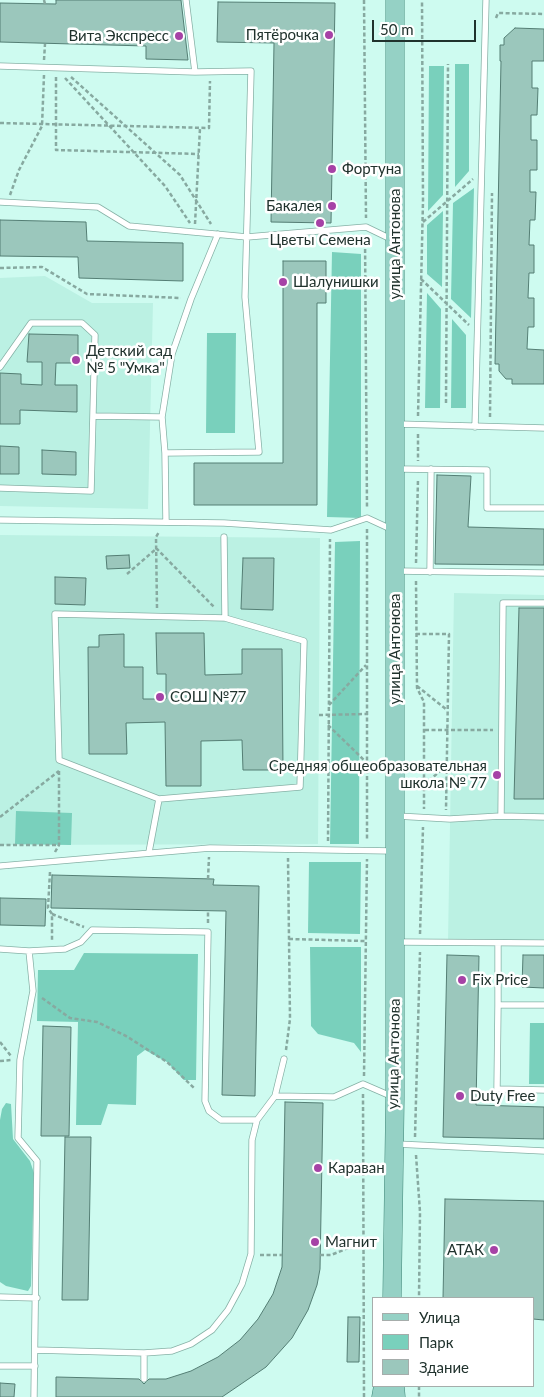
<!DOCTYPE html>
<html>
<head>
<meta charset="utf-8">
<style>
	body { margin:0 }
	#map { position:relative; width:544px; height:1397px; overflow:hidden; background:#cefbf0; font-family:Lato,sans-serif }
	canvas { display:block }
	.legend { position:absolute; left:372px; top:1297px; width:162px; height:90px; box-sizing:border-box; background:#fff; border:1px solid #a6adab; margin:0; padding:6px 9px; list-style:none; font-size:15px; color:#20322d }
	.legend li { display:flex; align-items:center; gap:10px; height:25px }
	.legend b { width:25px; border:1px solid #a6adab }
	.scale { position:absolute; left:372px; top:20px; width:104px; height:22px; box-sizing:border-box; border:2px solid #20322d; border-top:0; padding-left:6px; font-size:15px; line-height:18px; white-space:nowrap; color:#20322d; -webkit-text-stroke:4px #fff; paint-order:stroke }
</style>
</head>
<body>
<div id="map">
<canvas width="544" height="1397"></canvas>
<ul class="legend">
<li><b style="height:6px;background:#95d1c5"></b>Улица</li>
<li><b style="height:14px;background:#79d0bc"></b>Парк</li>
<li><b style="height:14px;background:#9bc7bc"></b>Здание</li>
</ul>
<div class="scale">50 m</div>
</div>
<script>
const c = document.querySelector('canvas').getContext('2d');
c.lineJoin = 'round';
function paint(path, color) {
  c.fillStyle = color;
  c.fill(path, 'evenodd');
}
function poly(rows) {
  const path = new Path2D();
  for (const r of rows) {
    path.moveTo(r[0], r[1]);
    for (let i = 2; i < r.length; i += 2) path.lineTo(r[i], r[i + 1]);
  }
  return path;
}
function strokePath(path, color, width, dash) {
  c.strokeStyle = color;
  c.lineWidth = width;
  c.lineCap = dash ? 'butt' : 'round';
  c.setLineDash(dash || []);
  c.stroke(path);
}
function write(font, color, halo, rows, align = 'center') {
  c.font = font + ' Lato,sans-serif';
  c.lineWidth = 5;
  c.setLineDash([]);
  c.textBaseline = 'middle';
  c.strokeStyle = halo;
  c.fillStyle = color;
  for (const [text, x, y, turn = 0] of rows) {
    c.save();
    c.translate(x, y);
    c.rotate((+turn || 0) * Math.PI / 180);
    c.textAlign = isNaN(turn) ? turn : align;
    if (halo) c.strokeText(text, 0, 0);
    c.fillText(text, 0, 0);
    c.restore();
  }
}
paint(poly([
	[45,276,92,303,153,303,148,509,0,506,0,278],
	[0,535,320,538,318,844,0,845],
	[454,593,544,595,544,942,448,941]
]), '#bbf1e3');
paint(poly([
	[455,64,469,64,469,171,455,187],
	[429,66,444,66,443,195,428,211],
	[474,188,471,318,451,299,453,203],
	[443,211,442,287,427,274,427,225],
	[332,252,361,254,361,518,327,517],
	[427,293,441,309,440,408,425,408],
	[452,319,466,335,466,408,451,408],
	[207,333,236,333,235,433,206,433],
	[360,541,359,844,330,844,335,542],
	[16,811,72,813,71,845,15,844],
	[309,862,361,862,360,934,308,933],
	[310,947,361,947,361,1052,354,1043,318,1034,311,1026],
	[84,953,198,954,196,1080,184,1080,167,1062,145,1050,137,1056,136,1105,108,1104,101,1125,76,1125,78,1022,37,1021,38,970,74,970],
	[530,1023,544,1023,544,1084,529,1084],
	[6,1103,11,1104,13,1139,30,1161,34,1173,31,1286,28,1291,6,1286,0,1282,0,1120,2,1109]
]), '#79d0bc');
const building = poly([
	[56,0,181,0,188,60,146,59,146,46,0,42,0,3,56,4,56,0],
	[218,2,335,3,331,223,271,222,274,43,217,42,218,2],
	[515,28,544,29,544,61,532,61,532,88,538,88,537,115,531,115,531,140,537,140,537,170,530,170,530,192,536,192,535,220,530,220,529,245,534,245,534,273,529,273,528,298,534,298,534,327,528,327,527,349,544,350,544,384,512,384,512,379,506,379,499,371,499,364,495,364,501,61,500,61,500,45,504,45,504,38,515,28],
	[0,220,86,222,87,241,183,243,183,281,79,278,78,257,0,256,0,220],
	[283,261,326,261,326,303,317,303,317,505,194,505,194,463,283,463,283,261],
	[29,334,78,335,78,363,56,363,55,385,77,385,77,412,20,410,20,424,0,424,0,373,21,374,21,384,42,385,42,362,27,362,29,334],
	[0,446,19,447,19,474,0,474,0,446],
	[42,450,76,452,76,475,42,474,42,450],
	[437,475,471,476,468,527,544,529,544,565,435,564,437,475],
	[129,555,130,568,107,569,106,556,129,555],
	[243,558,274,558,273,610,241,609,243,558],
	[55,577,86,578,85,605,55,604,55,577],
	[519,608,544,608,544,799,514,799,519,608],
	[156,633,204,633,205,675,242,674,242,649,282,649,283,770,243,770,242,740,201,741,201,786,166,786,165,722,126,723,127,754,89,754,88,647,99,647,99,635,124,634,124,667,143,667,143,699,166,699,166,674,157,674,156,633],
	[52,875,214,879,213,885,259,886,255,1096,222,1095,226,911,51,908,52,875],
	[0,898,46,899,45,926,0,925,0,898],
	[447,955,479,956,476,1105,544,1107,544,1139,443,1137,447,955],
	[523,955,544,955,544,988,522,987,523,955],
	[43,1026,71,1027,69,1136,41,1136,43,1026],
	[285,1102,323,1103,320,1269,317,1285,308,1310,292,1338,266,1367,222,1397,56,1397,56,1377,139,1379,144,1384,149,1379,166,1379,191,1371,218,1357,240,1340,258,1319,273,1294,282,1267,285,1102],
	[65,1137,91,1137,88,1300,62,1300,65,1137],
	[445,1199,544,1201,544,1320,533,1319,533,1298,443,1298,445,1199],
	[348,1317,360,1317,359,1362,347,1362,348,1317],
	[0,1383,15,1384,14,1397,0,1397,0,1383]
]);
paint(building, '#9bc7bc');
strokePath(building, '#547e74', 1);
const service = poly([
	[186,0,195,72],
	[0,66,195,72,251,71,245,297,259,452,165,453,166,522],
	[0,202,98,207,129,226,247,237,366,227,393,240],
	[0,367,31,323,82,323,95,335,91,491,0,488],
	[93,416,162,417],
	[397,424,544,428],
	[475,427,486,0],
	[165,453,162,417,172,354,191,299,218,234],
	[397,469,487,470,487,508,544,508],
	[0,520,224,523,331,530,367,518,393,530],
	[396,571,544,573],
	[430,572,431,469],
	[159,799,59,760,55,614,225,618],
	[397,816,450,819,501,816,544,817],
	[501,816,503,603,544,603],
	[149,852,159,799,300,787,304,641,225,618,224,537],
	[0,866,210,848,393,851],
	[397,942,544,943],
	[498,943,498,1005,544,1005],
	[0,949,29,951,65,949,81,942,92,930,208,932,205,1101,209,1111,221,1120,257,1120,275,1096,334,1097,363,1084,393,1097],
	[29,951,33,991,20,1060,18,1138,37,1161,34,1397],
	[498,1005,497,1089,544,1090],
	[275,1096,284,1059],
	[396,1144,544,1151],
	[0,1297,37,1298],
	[35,1350,144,1353,172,1351,191,1344,212,1330,228,1310,242,1284,251,1254,252,1140,257,1120],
	[0,1366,35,1366],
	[144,1379,144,1353]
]);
const primary = poly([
	[392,1298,395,1098,395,0],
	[395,1386,396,1397],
	[381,1397,383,1386]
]);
strokePath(service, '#86b1a6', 7);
strokePath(primary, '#3e8576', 19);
strokePath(poly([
	[44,0,45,4],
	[364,0,366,218],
	[496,18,498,13,544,14],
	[44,60,45,44],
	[56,77,56,150,199,154],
	[71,77,180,175,211,224],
	[65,78,165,186,190,223],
	[0,123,209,128,210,81],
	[10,195,19,170,42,126,44,75],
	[423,222,473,179],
	[195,224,200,128],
	[365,236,367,508],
	[0,268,42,267,87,294,181,298],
	[421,279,469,325],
	[446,403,448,64],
	[418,416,423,201,422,0],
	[490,417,492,193],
	[418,434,418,461],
	[367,529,367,841],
	[156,548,214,607],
	[416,563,418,479],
	[127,574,156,549],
	[416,581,417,688,424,702,424,809],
	[157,608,156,537,159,532],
	[416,634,449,634,446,810],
	[417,686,447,710],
	[329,705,366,665],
	[319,715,368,714],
	[328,725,366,762],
	[425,730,493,730],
	[424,785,447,765],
	[0,817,59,771],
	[328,841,330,539],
	[0,845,59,845],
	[55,852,59,845,59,769],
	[50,872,48,908,52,914,52,940],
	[208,879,209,857],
	[52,914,84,927],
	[208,923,208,911],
	[420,934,423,827],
	[289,939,365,941],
	[42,998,70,1018,97,1022,126,1036,167,1062,195,1089],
	[0,1042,11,1056],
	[286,1050,290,1019,288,858],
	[0,1061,11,1060],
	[364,1076,367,859],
	[363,1094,364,1397],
	[415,1137,420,952],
	[416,1155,420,1212,419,1298],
	[260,1255,282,1255],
	[320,1255,331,1255,363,1242],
	[419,1386,419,1397]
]), '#87a9a0', 2.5, [4, 2.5]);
strokePath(service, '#fff', 5.5);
strokePath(primary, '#95d1c5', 18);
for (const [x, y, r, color] of [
	[329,35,5,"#a642a6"],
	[179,36,5,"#a642a6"],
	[332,169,5,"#a642a6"],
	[332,206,5,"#a642a6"],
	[320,223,5,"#a642a6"],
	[283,282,5,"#a642a6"],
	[76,360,5,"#a642a6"],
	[160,697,5,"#a642a6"],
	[497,775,5,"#a642a6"],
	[462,980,5,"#a642a6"],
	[460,1096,5,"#a642a6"],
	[318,1168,5,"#a642a6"],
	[315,1242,5,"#a642a6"],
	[494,1250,5,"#a642a6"]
]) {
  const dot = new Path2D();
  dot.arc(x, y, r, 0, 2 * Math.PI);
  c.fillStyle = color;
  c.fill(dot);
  strokePath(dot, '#fff', 2);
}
write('15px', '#20322d', '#fff', [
	["Пятёрочка",319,35,"right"],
	["Вита Экспресс",169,36,"right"],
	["Фортуна",342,169],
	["Бакалея",322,206,"right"],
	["Цветы Семена",320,240,"center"],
	["Шалунишки",293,282],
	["Детский сад",86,351],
	["№ 5 \"Умка\"",86,368],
	["СОШ №77",170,697],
	["Средняя общеобразовательная",487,766,"right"],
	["школа № 77",487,783,"right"],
	["Fix Price",472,980],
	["Duty Free",470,1096],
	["Караван",328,1168],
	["Магнит",325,1242],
	["АТАК",484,1250,"right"]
], 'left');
write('15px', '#20322d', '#fff', [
	["улица Антонова",395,244,-90],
	["улица Антонова",395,649,-90],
	["улица Антонова",394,1054,-89]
]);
</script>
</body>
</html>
